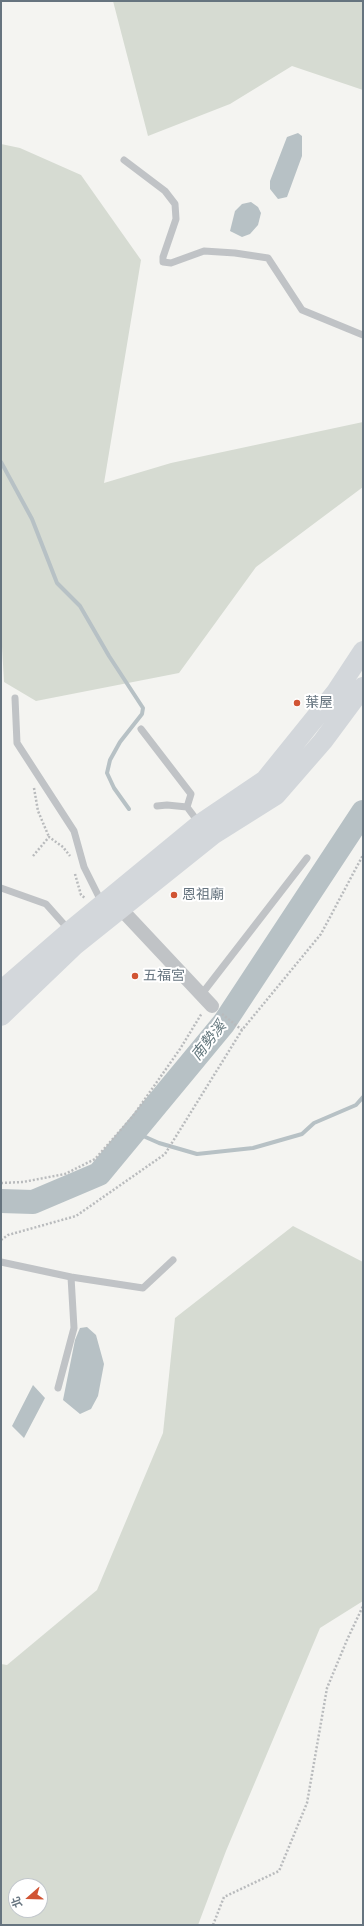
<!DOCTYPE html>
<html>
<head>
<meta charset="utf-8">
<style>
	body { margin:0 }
	#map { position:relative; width:364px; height:1926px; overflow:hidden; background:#f4f4f1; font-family:Karla,"Noto Sans TC",sans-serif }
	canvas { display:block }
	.frame { position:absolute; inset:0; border:2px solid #66747f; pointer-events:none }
	.north { position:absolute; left:8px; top:1878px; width:40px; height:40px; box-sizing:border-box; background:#fff; border:1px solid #c2c7cc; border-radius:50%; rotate:250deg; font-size:11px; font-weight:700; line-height:16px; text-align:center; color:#66747f }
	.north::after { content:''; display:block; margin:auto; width:14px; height:18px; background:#d15434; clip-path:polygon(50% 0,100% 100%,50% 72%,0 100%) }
</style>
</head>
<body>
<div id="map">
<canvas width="364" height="1926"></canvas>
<div class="frame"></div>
<div class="north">北</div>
</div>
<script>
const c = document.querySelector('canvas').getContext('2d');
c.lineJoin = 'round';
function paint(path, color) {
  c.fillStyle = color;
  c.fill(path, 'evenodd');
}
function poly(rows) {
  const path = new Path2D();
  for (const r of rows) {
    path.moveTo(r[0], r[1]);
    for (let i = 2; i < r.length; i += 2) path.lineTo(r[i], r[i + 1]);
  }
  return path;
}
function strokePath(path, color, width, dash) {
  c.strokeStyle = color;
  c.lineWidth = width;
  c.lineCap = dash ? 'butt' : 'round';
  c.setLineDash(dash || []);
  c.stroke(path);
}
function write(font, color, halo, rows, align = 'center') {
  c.font = font + ' Karla,"Noto Sans TC",sans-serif';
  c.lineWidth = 4;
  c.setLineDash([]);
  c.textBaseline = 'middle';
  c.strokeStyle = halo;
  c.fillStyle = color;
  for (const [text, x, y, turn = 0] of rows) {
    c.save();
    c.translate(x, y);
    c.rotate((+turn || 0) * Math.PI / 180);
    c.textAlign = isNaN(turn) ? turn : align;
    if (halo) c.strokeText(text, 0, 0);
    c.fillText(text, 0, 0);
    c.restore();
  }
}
paint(poly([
	[113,1,363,1,363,90,292,66,230,104,148,136],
	[1,144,20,148,81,175,141,260,104,483,171,463,363,422,363,487,256,567,179,673,36,701,4,682,1,629],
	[293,1226,363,1262,363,1601,320,1628,226,1851,198,1925,1,1925,1,1664,7,1665,97,1590,163,1433,175,1318],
	[16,1886,40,1886,40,1910,16,1910]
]), '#d6dbd2');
paint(poly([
	[298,133,302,136,302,156,287,197,278,199,270,189,270,181,287,137],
	[251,202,258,207,261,213,258,225,250,234,242,237,230,231,235,211,242,204],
	[87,1327,96,1335,104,1364,98,1396,91,1409,80,1414,63,1400,75,1340,80,1328],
	[33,1385,45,1398,24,1438,12,1426]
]), '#b7c1c5');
strokePath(poly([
	[1,462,32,519,57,583,80,606,109,656,143,708,142,714,120,742,110,760,107,773,114,788,129,809],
	[134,1132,159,1143,197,1154,253,1148,302,1134,314,1123,356,1105,363,1097]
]), '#b7c1c5', 4);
strokePath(poly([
	[1,1201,33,1202,99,1174,224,1023,363,812]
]), '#b7c1c5', 24);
strokePath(poly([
	[34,788,38,811,49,837],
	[33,856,49,837,63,847,70,856],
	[75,874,81,895,85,898],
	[222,1014,242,1030],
	[1,1183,23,1182,65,1174,95,1159,133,1116,180,1049,202,1013],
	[1,1240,8,1235,76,1216,165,1154,242,1030,321,934,363,855],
	[213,1925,224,1897,279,1871,307,1803,327,1688,347,1640,363,1606]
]), '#b9bbbd', 2.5, [2, 2]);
strokePath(poly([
	[124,160,165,191,175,204,176,219,163,257,163,262,171,263,204,251,235,253,268,258,302,310,363,335],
	[15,698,17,743,74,831,84,867,102,903],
	[141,729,191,794,187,807,199,823],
	[157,806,167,805,187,807],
	[1,888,46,904,70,931],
	[201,995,307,858],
	[1,1262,71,1277,74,1328,58,1388],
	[71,1277,143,1288,173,1260]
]), '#c0c3c6', 7);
strokePath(poly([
	[121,909,212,1006]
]), '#c0c3c6', 14);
strokePath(poly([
	[1,991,70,931,200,824,265,780,336,692,363,651],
	[1,1016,74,946,214,834,276,795,323,741,363,687]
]), '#d3d7db', 20);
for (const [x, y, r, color] of [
	[297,703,4,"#d15434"],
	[174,895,4,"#d15434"],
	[135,976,4,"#d15434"]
]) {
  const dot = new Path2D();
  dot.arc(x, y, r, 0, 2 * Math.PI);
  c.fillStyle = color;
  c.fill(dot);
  strokePath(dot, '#fff', 1.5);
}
write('14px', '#66747f', '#fff', [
	["葉屋",305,703],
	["恩祖廟",182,895],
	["五福宮",143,976]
], 'left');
write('italic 15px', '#62767c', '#fff', [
	["南勢溪",209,1041,-51]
]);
</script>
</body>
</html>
